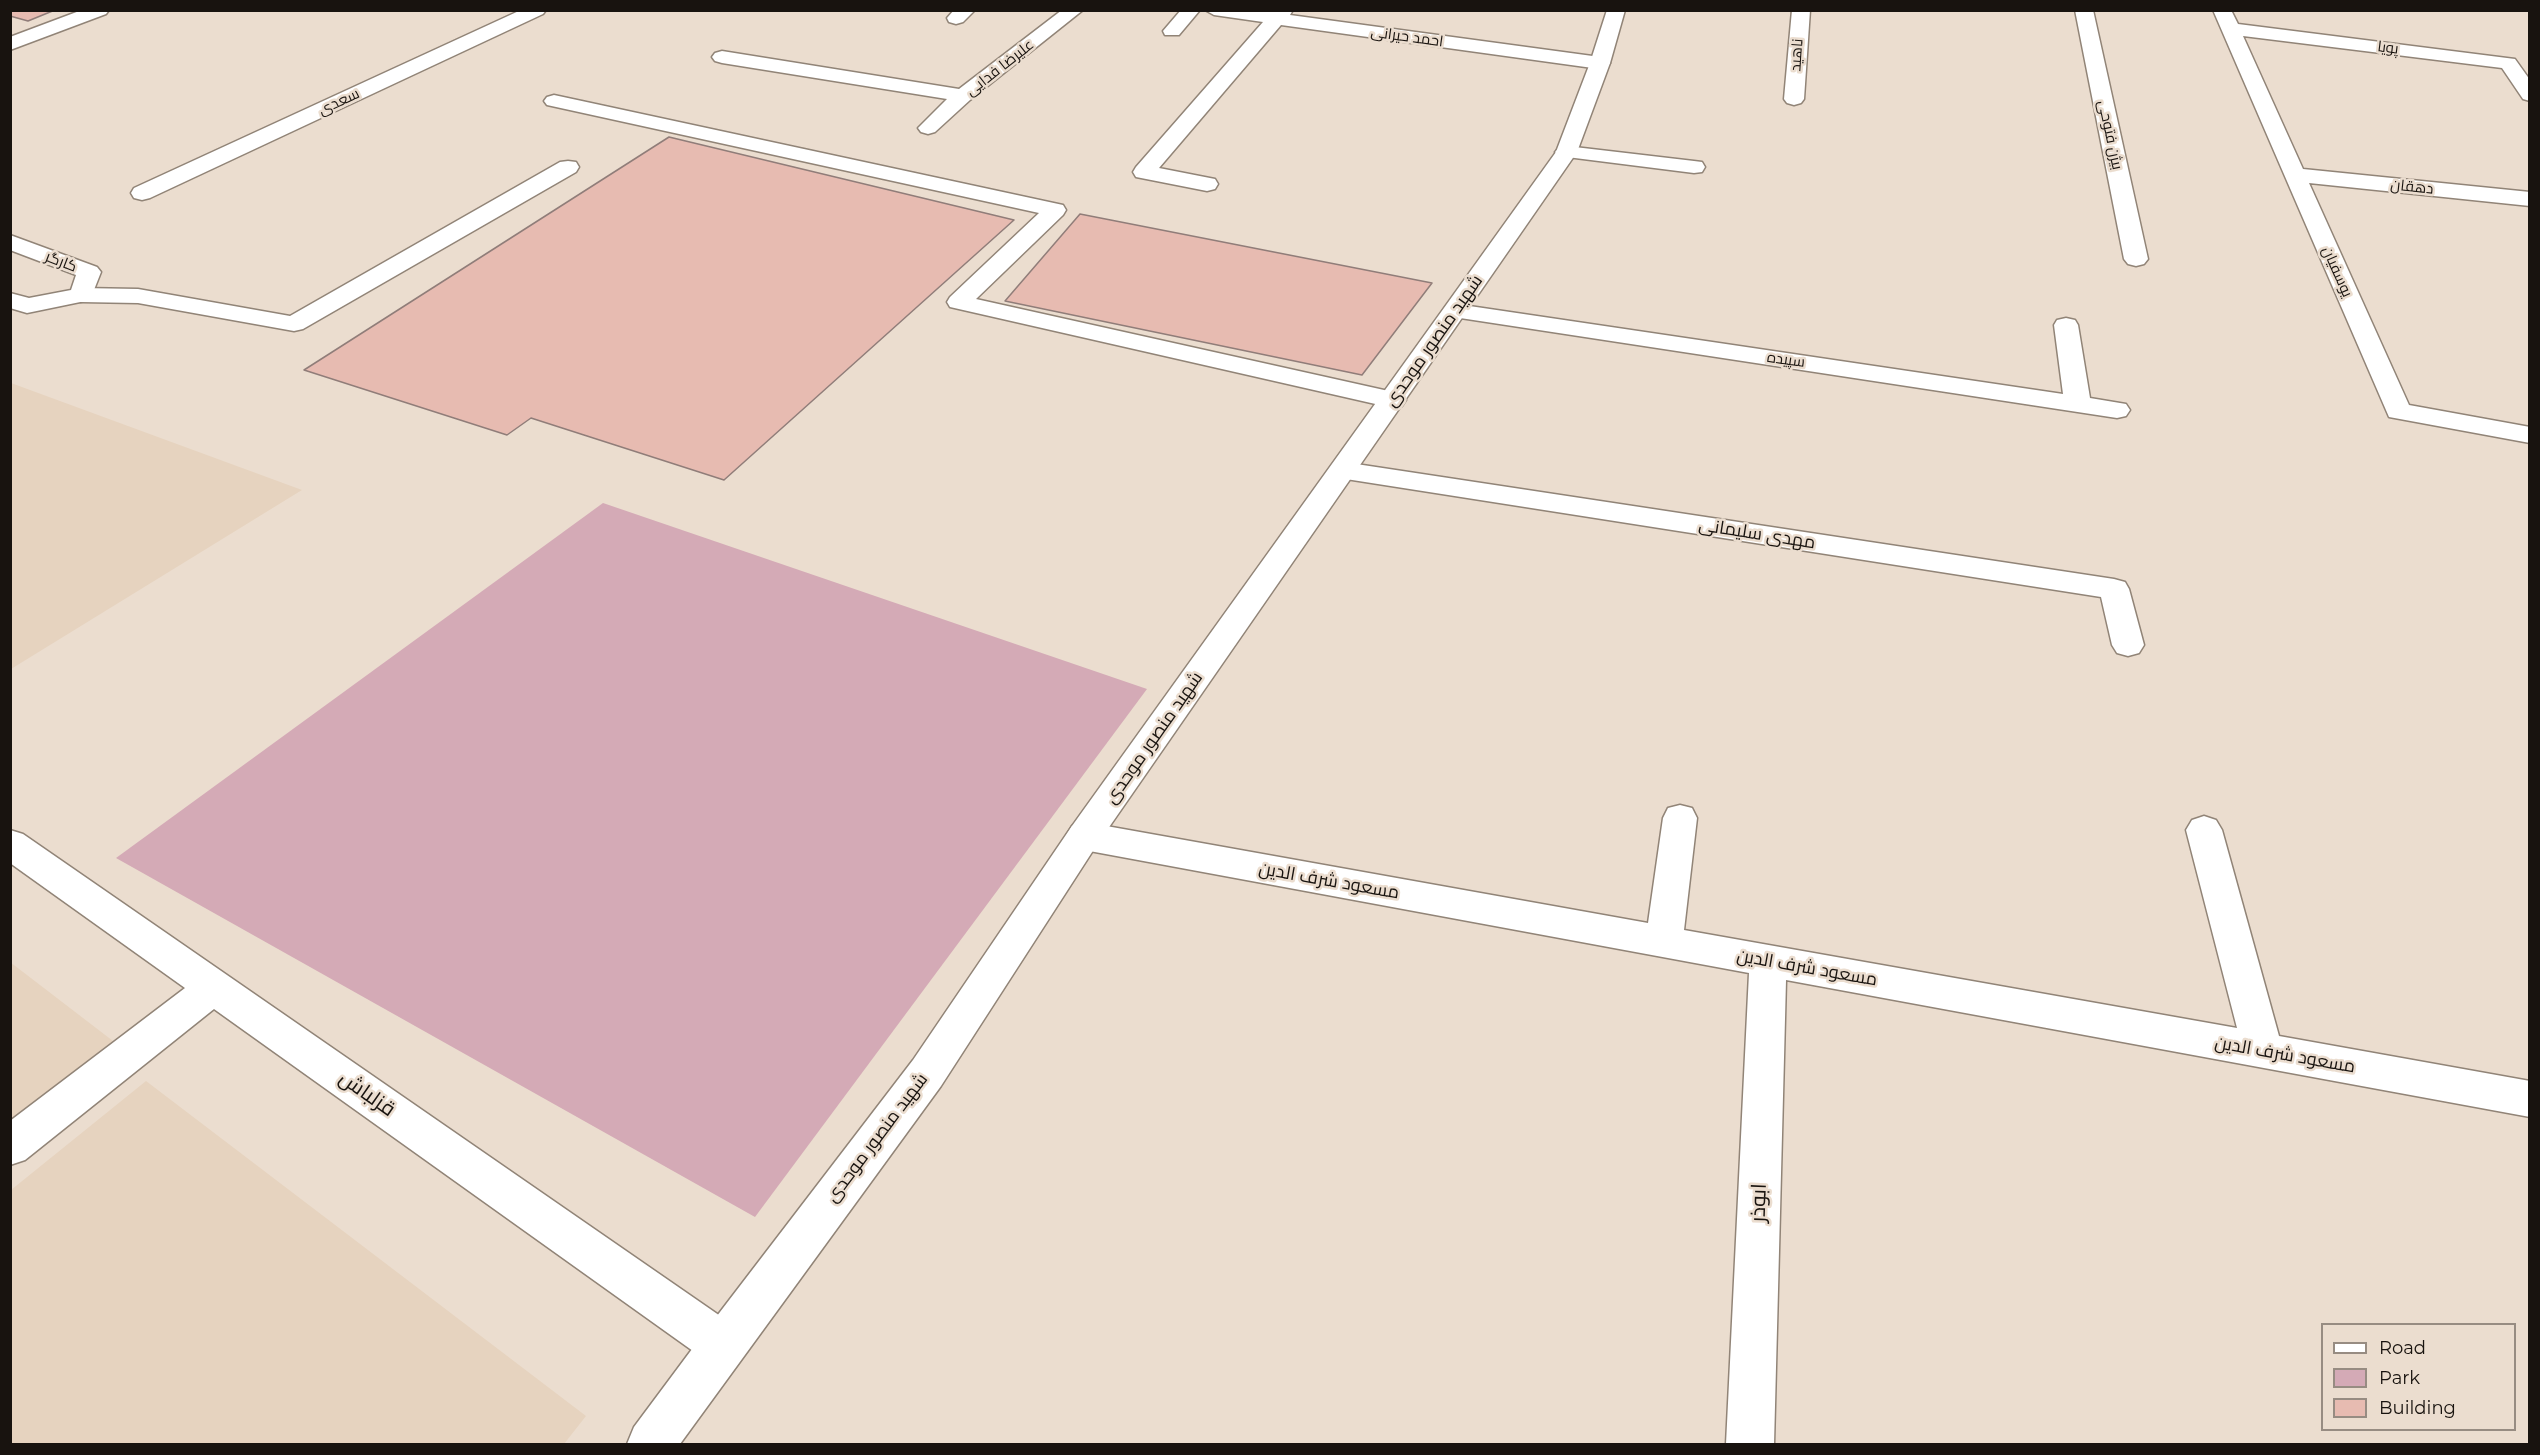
<!DOCTYPE html>
<html>
<head>
<meta charset="utf-8">
<style>
	body { margin:0 }
	#map { position:relative; width:2540px; height:1455px; overflow:hidden; background:#ebddcf; font-family:Montserrat,sans-serif }
	canvas { display:block }
	.frame { position:absolute; inset:0; border:12px solid #18130f; pointer-events:none }
	.legend { position:absolute; left:2321px; top:1323px; width:195px; height:108px; box-sizing:border-box; background:#ebddcf; border:2px solid #978c82; margin:0; padding:8px 10px; list-style:none; font-size:18px; color:#18130f }
	.legend li { display:flex; align-items:center; gap:12px; height:30px }
	.legend b { width:30px; border:2px solid #978c82 }
</style>
</head>
<body>
<div id="map">
<canvas width="2540" height="1455"></canvas>
<div class="frame"></div>
<ul class="legend">
<li><b style="height:8px;background:#fff"></b>Road</li>
<li><b style="height:16px;background:#d4aab6"></b>Park</li>
<li><b style="height:16px;background:#e7bbb1"></b>Building</li>
</ul>
</div>
<script>
const c = document.querySelector('canvas').getContext('2d');
c.lineJoin = 'round';
function paint(path, color) {
  c.fillStyle = color;
  c.fill(path, 'evenodd');
}
function poly(rows) {
  const path = new Path2D();
  for (const r of rows) {
    path.moveTo(r[0], r[1]);
    for (let i = 2; i < r.length; i += 2) path.lineTo(r[i], r[i + 1]);
  }
  return path;
}
function strokePath(path, color, width, dash) {
  c.strokeStyle = color;
  c.lineWidth = width;
  c.lineCap = dash ? 'butt' : 'round';
  c.setLineDash(dash || []);
  c.stroke(path);
}
function write(font, color, halo, rows, align = 'center') {
  c.font = font + ' Montserrat,Cairo,sans-serif';
  c.lineWidth = 5;
  c.setLineDash([]);
  c.textBaseline = 'middle';
  c.strokeStyle = halo;
  c.fillStyle = color;
  for (const [text, x, y, turn = 0] of rows) {
    c.save();
    c.translate(x, y);
    c.rotate((+turn || 0) * Math.PI / 180);
    c.textAlign = isNaN(turn) ? turn : align;
    if (halo) c.strokeText(text, 0, 0);
    c.fillText(text, 0, 0);
    c.restore();
  }
}
paint(poly([
	[11,383,302,490,11,669],
	[10,962,113,1041,11,1120,10,1120],
	[146,1081,586,1416,564,1444,11,1444,11,1190]
]), '#e6d3bf');
paint(poly([
	[603,503,1147,689,755,1217,116,858]
]), '#d4aab6');
const building = poly([
	[10,10,55,10,28,21,10,16,10,10],
	[669,137,1014,220,724,480,531,418,507,435,304,370,669,137],
	[1080,214,1432,283,1362,375,1005,301,1080,214]
]);
paint(building, '#e7bbb1');
strokePath(building, '#907d79', 1.5);
const service = poly([
	[568,161,576,162,579,167,576,172,303,329,294,331,138,303,81,302,72,300,69,295,72,290,81,288,138,289,290,316,560,162,568,161]
]);
const minor = poly([
	[82,10,109,10,106,14,10,50,10,37,82,10],
	[521,10,546,10,543,14,150,198,142,200,134,198,131,193,134,188,521,10],
	[954,10,975,10,963,22,956,24,949,22,947,18,954,10],
	[1062,10,1083,10,970,100,935,132,928,134,921,132,918,128,947,99,722,63,715,61,712,57,715,53,722,51,959,89,1062,10],
	[1181,10,1200,10,1179,35,1165,35,1163,31,1181,10],
	[1205,10,1272,12,1293,10,1290,15,1600,57,1607,59,1610,63,1607,67,1600,69,1281,25,1159,168,1215,179,1218,184,1215,189,1207,191,1136,177,1133,172,1136,167,1263,22,1214,15,1205,10],
	[1792,10,1810,10,1804,99,1801,103,1794,105,1787,103,1784,99,1792,10],
	[2075,10,2093,10,2148,259,2144,264,2136,266,2128,264,2124,259,2075,10],
	[2213,10,2231,10,2238,24,2515,59,2530,80,2530,101,2523,99,2502,68,2243,36,2303,169,2530,192,2530,206,2309,183,2409,405,2530,427,2530,443,2389,417,2213,10],
	[554,95,1063,205,1066,210,1063,215,976,299,1393,392,1402,394,1406,400,1402,406,1393,408,950,307,947,302,950,297,1039,213,547,105,544,101,547,97,554,95],
	[1566,146,1694,161,1702,162,1705,167,1702,172,1694,173,1559,156,1555,152,1559,148,1566,146],
	[10,235,97,267,101,272,90,300,27,313,10,308,10,293,29,298,71,290,76,275,10,250,10,235],
	[1456,304,2063,394,2054,325,2057,320,2066,318,2075,320,2078,325,2090,398,2126,404,2130,410,2126,416,2117,418,1447,316,1444,311,1447,306,1456,304],
	[1343,462,2114,579,2125,582,2129,589,2144,645,2139,653,2128,656,2117,653,2112,645,2101,597,1333,477,1329,471,1333,465,1343,462],
	[1680,805,1692,808,1697,818,1684,930,2237,1028,2186,830,2192,820,2204,816,2216,820,2222,830,2279,1036,2530,1081,2530,1117,1786,980,1774,1444,1726,1444,1749,973,1084,850,1072,846,1066,836,1072,826,1084,822,1648,923,1663,818,1668,808,1680,805],
	[10,830,23,834,739,1329,746,1345,739,1361,723,1368,707,1361,214,1009,25,1160,10,1165,10,1121,185,988,10,863,10,830]
]);
const tertiary = poly([
	[1607,10,1625,10,1610,63,1577,152,1096,846,941,1086,680,1444,627,1444,634,1427,707,1329,913,1060,1072,826,1556,152,1590,63,1607,10]
]);
strokePath(service, '#918477', 3);
strokePath(minor, '#918477', 3);
strokePath(tertiary, '#918477', 3);
paint(service, '#fff');
paint(minor, '#fff');
paint(tertiary, '#fff');
write('15px', '#18130f', '#ebddcf', [
	["احمد حیرانی",1407,37,8],
	["پویا",2388,48,7],
	["ناهید",1797,55,-86],
	["علیرضا فدایی",1000,68,-38],
	["سعدی",339,102,-25],
	["بیژن فتوحی",2110,135,78],
	["دهقان",2412,187,6],
	["کارگر",61,262,21],
	["یوسفیان",2337,272,66],
	["سپیده",1786,360,8]
]);
write('18px', '#18130f', '#ebddcf', [
	["شهید منصور موحدی",1434,341,-55],
	["مهدی سلیمانی",1757,534,9],
	["شهید منصور موحدی",1154,738,-55],
	["مسعود شرف الدین",1329,881,10],
	["مسعود شرف الدین",1807,968,10],
	["مسعود شرف الدین",2285,1055,10],
	["شهید منصور موحدی",877,1138,-53]
]);
write('21px', '#18130f', '#ebddcf', [
	["قزلباش",367,1094,35],
	["ابوذر",1759,1203,-88]
]);
</script>
</body>
</html>
